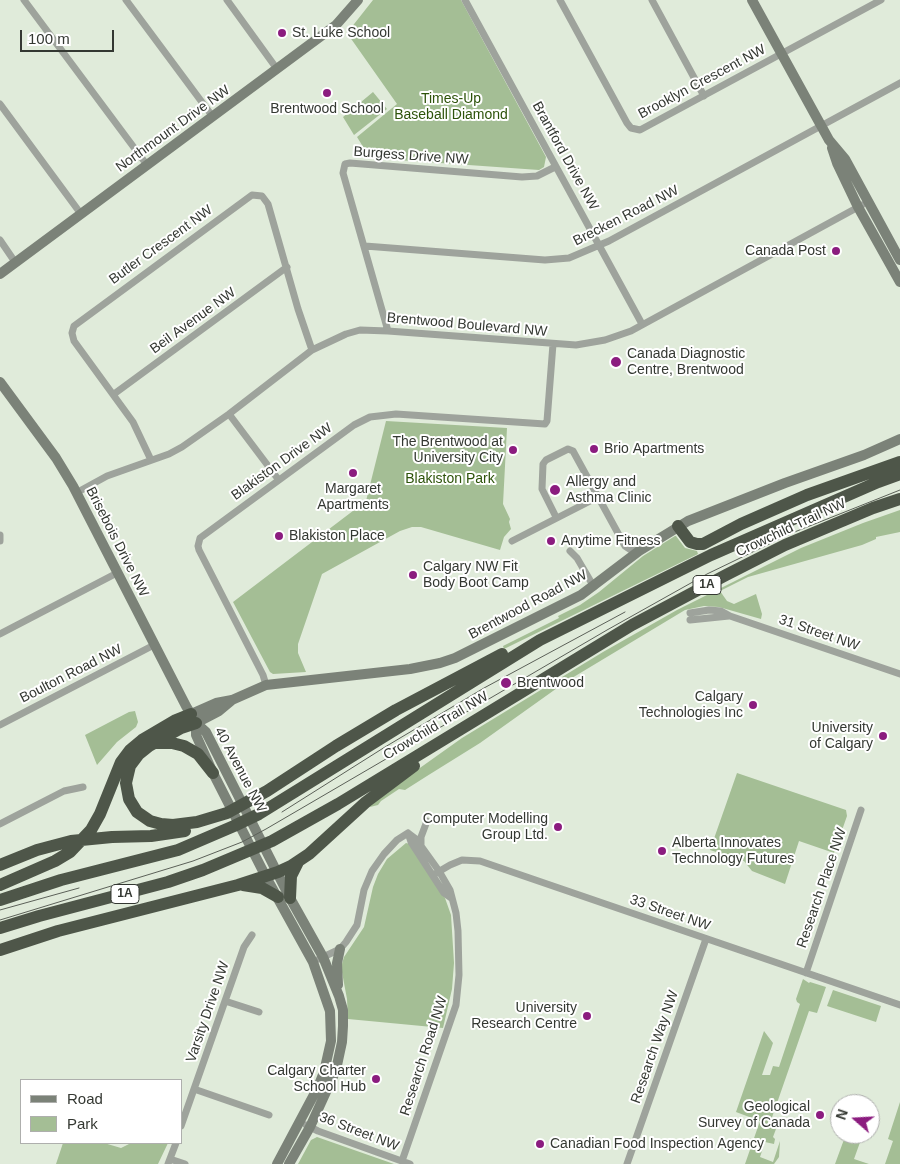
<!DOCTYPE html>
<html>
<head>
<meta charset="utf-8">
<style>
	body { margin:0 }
	#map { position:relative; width:900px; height:1164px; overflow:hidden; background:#e0ebda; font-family:Helvetica,sans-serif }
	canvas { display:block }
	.legend { position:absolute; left:20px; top:1079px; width:162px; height:65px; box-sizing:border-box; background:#fff; border:1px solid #aeafad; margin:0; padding:6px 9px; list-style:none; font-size:15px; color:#343832 }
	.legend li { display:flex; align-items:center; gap:10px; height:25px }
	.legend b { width:25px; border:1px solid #aeafad }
	.north { position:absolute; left:830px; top:1094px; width:50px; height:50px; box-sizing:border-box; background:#fff; border:1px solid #aeafad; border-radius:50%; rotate:289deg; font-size:14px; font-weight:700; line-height:20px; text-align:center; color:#343832 }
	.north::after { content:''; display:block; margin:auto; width:18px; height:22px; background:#8b1c7f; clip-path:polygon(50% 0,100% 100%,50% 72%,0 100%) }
	.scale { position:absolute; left:20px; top:30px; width:94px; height:22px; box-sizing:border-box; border:2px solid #343832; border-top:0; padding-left:6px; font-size:15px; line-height:18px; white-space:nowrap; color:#343832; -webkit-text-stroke:4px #fff; paint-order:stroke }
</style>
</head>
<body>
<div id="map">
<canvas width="900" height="1164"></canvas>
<ul class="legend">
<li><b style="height:6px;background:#7b8278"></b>Road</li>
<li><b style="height:14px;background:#a4be95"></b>Park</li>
</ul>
<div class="north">N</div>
<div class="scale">100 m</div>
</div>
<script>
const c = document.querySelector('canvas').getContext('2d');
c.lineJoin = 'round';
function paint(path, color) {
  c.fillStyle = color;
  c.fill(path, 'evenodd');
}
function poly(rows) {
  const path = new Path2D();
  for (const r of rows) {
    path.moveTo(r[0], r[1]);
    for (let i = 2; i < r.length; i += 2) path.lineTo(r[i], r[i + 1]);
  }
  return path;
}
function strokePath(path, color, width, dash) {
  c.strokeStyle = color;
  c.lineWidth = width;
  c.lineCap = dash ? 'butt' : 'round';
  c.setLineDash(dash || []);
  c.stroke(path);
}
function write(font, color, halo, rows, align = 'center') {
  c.font = font + ' Helvetica,sans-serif';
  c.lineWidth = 4;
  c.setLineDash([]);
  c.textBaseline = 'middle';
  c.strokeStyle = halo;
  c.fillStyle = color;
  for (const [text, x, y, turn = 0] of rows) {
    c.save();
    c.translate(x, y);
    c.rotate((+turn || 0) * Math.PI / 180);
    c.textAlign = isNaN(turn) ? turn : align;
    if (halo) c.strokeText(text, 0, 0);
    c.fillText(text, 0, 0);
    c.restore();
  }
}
paint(poly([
	[373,0,461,0,546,157,544,167,539,170,370,158,357,137,397,104,347,33],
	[373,92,387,109,354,135,343,117],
	[386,421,507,428,503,504,510,519,509,522,511,529,504,537,500,550,421,527,412,527,400,531,322,574,298,644,298,653,306,672,273,674,270,672,233,602,366,501],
	[900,510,900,532,876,537,876,539,862,545,748,577,720,591,727,601,734,604,756,594,762,614,761,619,719,607,704,606,685,610,567,681,480,743,427,776,405,790,399,789,381,801,378,805,370,807,369,806,410,775,462,738,603,652,677,610,801,548,863,523],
	[675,536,676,536,685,548,697,551,698,554,504,649,503,646,559,618,558,616,580,605,599,592,643,556],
	[525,603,528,603,530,608,519,614,518,612,510,615,511,618,495,626,493,620,495,617],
	[135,711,138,722,136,727,117,742,97,765,85,735,129,712],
	[737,773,846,810,847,816,834,853,799,841,785,884,752,871,744,861,710,850],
	[406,843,410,844,445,898,451,915,454,963,452,989,443,1028,348,1019,347,999,341,967,344,957,364,927,373,887,378,874,387,859],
	[803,979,809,983,810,982,826,987,817,1013,809,1011,769,1126,776,1129,773,1137,775,1139,774,1144,765,1142,760,1157,773,1162,780,1141,779,1157,774,1164,745,1164,760,1121,736,1112,764,1031,773,1043,762,1075,770,1075,773,1066,779,1067,800,1004,797,1002,796,999],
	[833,990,881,1006,876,1022,827,1006],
	[900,1102,900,1164,885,1164,893,1141,888,1139],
	[846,1134,863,1134,854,1159,869,1164,835,1164],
	[317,1137,394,1164,298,1164,311,1140],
	[63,1143,104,1143,121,1148,131,1143,168,1143,158,1164,56,1164]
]), '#a4be95');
strokePath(poly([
	[24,0,147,165],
	[126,0,213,117],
	[227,0,277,69],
	[465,0,642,324],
	[560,0,627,123,631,128,640,130,881,0],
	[652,0,704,96],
	[0,104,81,214],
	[0,240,15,262],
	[365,246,545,260,569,258,609,241,900,83],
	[388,331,343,173,345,164,350,163,522,177,537,176,555,167],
	[114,394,287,267],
	[229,414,278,479],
	[151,460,133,422,74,341,72,333,74,326,252,195,262,196,268,204,298,309,312,350],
	[76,493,107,476,169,454,182,447,229,414,312,350,346,334,360,330,388,331,576,345,605,340,631,331,862,205],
	[556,517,542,489,543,464,546,460,568,449,573,451,625,546,631,550,639,551],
	[0,535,0,541],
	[512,541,598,497],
	[570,551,577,558,594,587],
	[690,613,709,610,721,611,730,616,900,674],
	[690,620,729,616],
	[0,634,117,573],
	[266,685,263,675,199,550,198,546,200,538,354,425,370,417,396,414,545,424,547,421,553,344],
	[0,725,154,645],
	[0,824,64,791,83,787],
	[408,833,411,842,444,893,451,898],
	[421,846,421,837,427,821],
	[433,875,450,865,462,860,480,861,900,1005],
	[319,959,340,949,346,942,357,925,364,890,372,871,384,854,397,840,408,833],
	[806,973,861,810],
	[225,1001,259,1012],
	[194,1089,269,1115],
	[306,1125,318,1131,410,1164],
	[181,1126,244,947,252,935],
	[170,1159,185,1164],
	[402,1161,456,1005,459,975,458,931,456,913,450,890,439,871,416,839,408,833],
	[168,1164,176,1143],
	[627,1164,706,939]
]), '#9ea39c', 7);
strokePath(poly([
	[752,0,829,140,845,159,900,260],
	[832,148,837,163,858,207,900,282],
	[0,274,336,25,358,0],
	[0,382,56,458,73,486,186,706,196,723,206,732,290,898,323,957,339,996,343,1010,343,1026,342,1042,336,1070,310,1127,289,1164],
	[191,714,216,703,232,700,266,685,410,669,440,663,455,658,581,595,639,551,688,521,785,483,864,455,900,439],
	[196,723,196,735,213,773,266,877,313,962,330,1011,331,1041,324,1072,318,1087,277,1164],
	[196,723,219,711,231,701],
	[338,985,337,963,340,949]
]), '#7b8278', 10);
strokePath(poly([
	[678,526,690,542,697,544,703,544,741,524,807,495,900,462],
	[196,723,181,728,149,746,139,754,130,766,126,783,129,799,137,812,150,821,161,824,173,825,197,822,227,813,267,791,336,746,396,710,502,654],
	[154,743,172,743,184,746,198,754,213,773],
	[0,865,37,850,71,841,112,837,151,836,185,831],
	[0,885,55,861,70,852,91,830,100,814,121,762,130,750,142,740,176,720,191,714],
	[243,885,262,888,278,897],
	[290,898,291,876,298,862],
	[0,900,61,880,178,850,234,826,259,814,540,640,711,555,878,482,900,474],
	[0,928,39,916,168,882,203,870,272,841,338,804,632,625,726,575,785,545,873,508,900,499],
	[0,950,58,931,238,885,278,872,291,866,309,854,366,802,414,766]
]), '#4e5649', 12);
strokePath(poly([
	[282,812,385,747,484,688,625,612],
	[0,910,79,888],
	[0,920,193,861,242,842,266,829,607,630,707,574,792,533,900,490]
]), '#5b6058', 1);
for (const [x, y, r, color] of [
	[282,33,5,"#8b1c7f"],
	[327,93,5,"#8b1c7f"],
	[836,251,5,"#8b1c7f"],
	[616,362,6,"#8b1c7f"],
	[594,449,5,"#8b1c7f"],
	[513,450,5,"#8b1c7f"],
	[353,473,5,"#8b1c7f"],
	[555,490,6,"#8b1c7f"],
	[279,536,5,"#8b1c7f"],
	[551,541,5,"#8b1c7f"],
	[413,575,5,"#8b1c7f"],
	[506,683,6,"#8b1c7f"],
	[753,705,5,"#8b1c7f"],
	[883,736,5,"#8b1c7f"],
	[558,827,5,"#8b1c7f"],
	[662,851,5,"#8b1c7f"],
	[587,1016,5,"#8b1c7f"],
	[376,1079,5,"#8b1c7f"],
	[820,1115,5,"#8b1c7f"],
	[540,1144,5,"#8b1c7f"]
]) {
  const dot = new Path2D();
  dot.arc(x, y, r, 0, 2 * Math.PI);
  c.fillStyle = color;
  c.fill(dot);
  strokePath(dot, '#fff', 2);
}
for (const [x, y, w] of [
	[707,585,28],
	[125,894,28]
]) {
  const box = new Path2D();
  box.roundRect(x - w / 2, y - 9.5, w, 19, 4);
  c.fillStyle = '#fff';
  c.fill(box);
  strokePath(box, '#343832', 1);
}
write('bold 12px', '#343832', null, [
	["1A",707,585],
	["1A",125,894]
]);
write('14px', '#343832', '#fff', [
	["St. Luke School",292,33],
	["Brentwood School",327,109,"center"],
	["Canada Post",826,251,"right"],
	["Canada Diagnostic",627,354],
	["Centre, Brentwood",627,370],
	["The Brentwood at",503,442,"right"],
	["University City",503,458,"right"],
	["Brio Apartments",604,449],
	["Allergy and",566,482],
	["Asthma Clinic",566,498],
	["Margaret",353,489,"center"],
	["Apartments",353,505,"center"],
	["Blakiston Place",289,536],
	["Anytime Fitness",561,541],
	["Calgary NW Fit",423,567],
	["Body Boot Camp",423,583],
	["Brentwood",517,683],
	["Calgary",743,697,"right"],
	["Technologies Inc",743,713,"right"],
	["University",873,728,"right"],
	["of Calgary",873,744,"right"],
	["Computer Modelling",548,819,"right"],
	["Group Ltd.",548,835,"right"],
	["Alberta Innovates",672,843],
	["Technology Futures",672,859],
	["University",577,1008,"right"],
	["Research Centre",577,1024,"right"],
	["Calgary Charter",366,1071,"right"],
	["School Hub",366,1087,"right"],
	["Geological",810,1107,"right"],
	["Survey of Canada",810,1123,"right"],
	["Canadian Food Inspection Agency",550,1144]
], 'left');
write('14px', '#343832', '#fff', [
	["Brooklyn Crescent NW",702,82,-28],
	["Northmount Drive NW",173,129,-36],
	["Burgess Drive NW",411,156,4],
	["Brantford Drive NW",565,156,61],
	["Brecken Road NW",626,216,-27],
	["Butler Crescent NW",161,245,-36],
	["Beil Avenue NW",193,321,-36],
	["Brentwood Boulevard NW",467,325,5],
	["Blakiston Drive NW",282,462,-36],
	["Crowchild Trail NW",791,528,-25],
	["Brisebois Drive NW",117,542,63],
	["Brentwood Road NW",528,605,-28],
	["31 Street NW",819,633,19],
	["Boulton Road NW",71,674,-27],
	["Crowchild Trail NW",436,726,-31],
	["40 Avenue NW",240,770,62],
	["Research Place NW",822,888,-71],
	["33 Street NW",670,913,19],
	["Varsity Drive NW",208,1012,-71],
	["Research Way NW",655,1047,-71],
	["Research Road NW",424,1056,-72],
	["36 Street NW",359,1132,21]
]);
write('14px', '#2d530a', '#fff', [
	["Times-Up",451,99],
	["Baseball Diamond",451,115],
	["Blakiston Park",450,479]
]);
</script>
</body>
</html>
